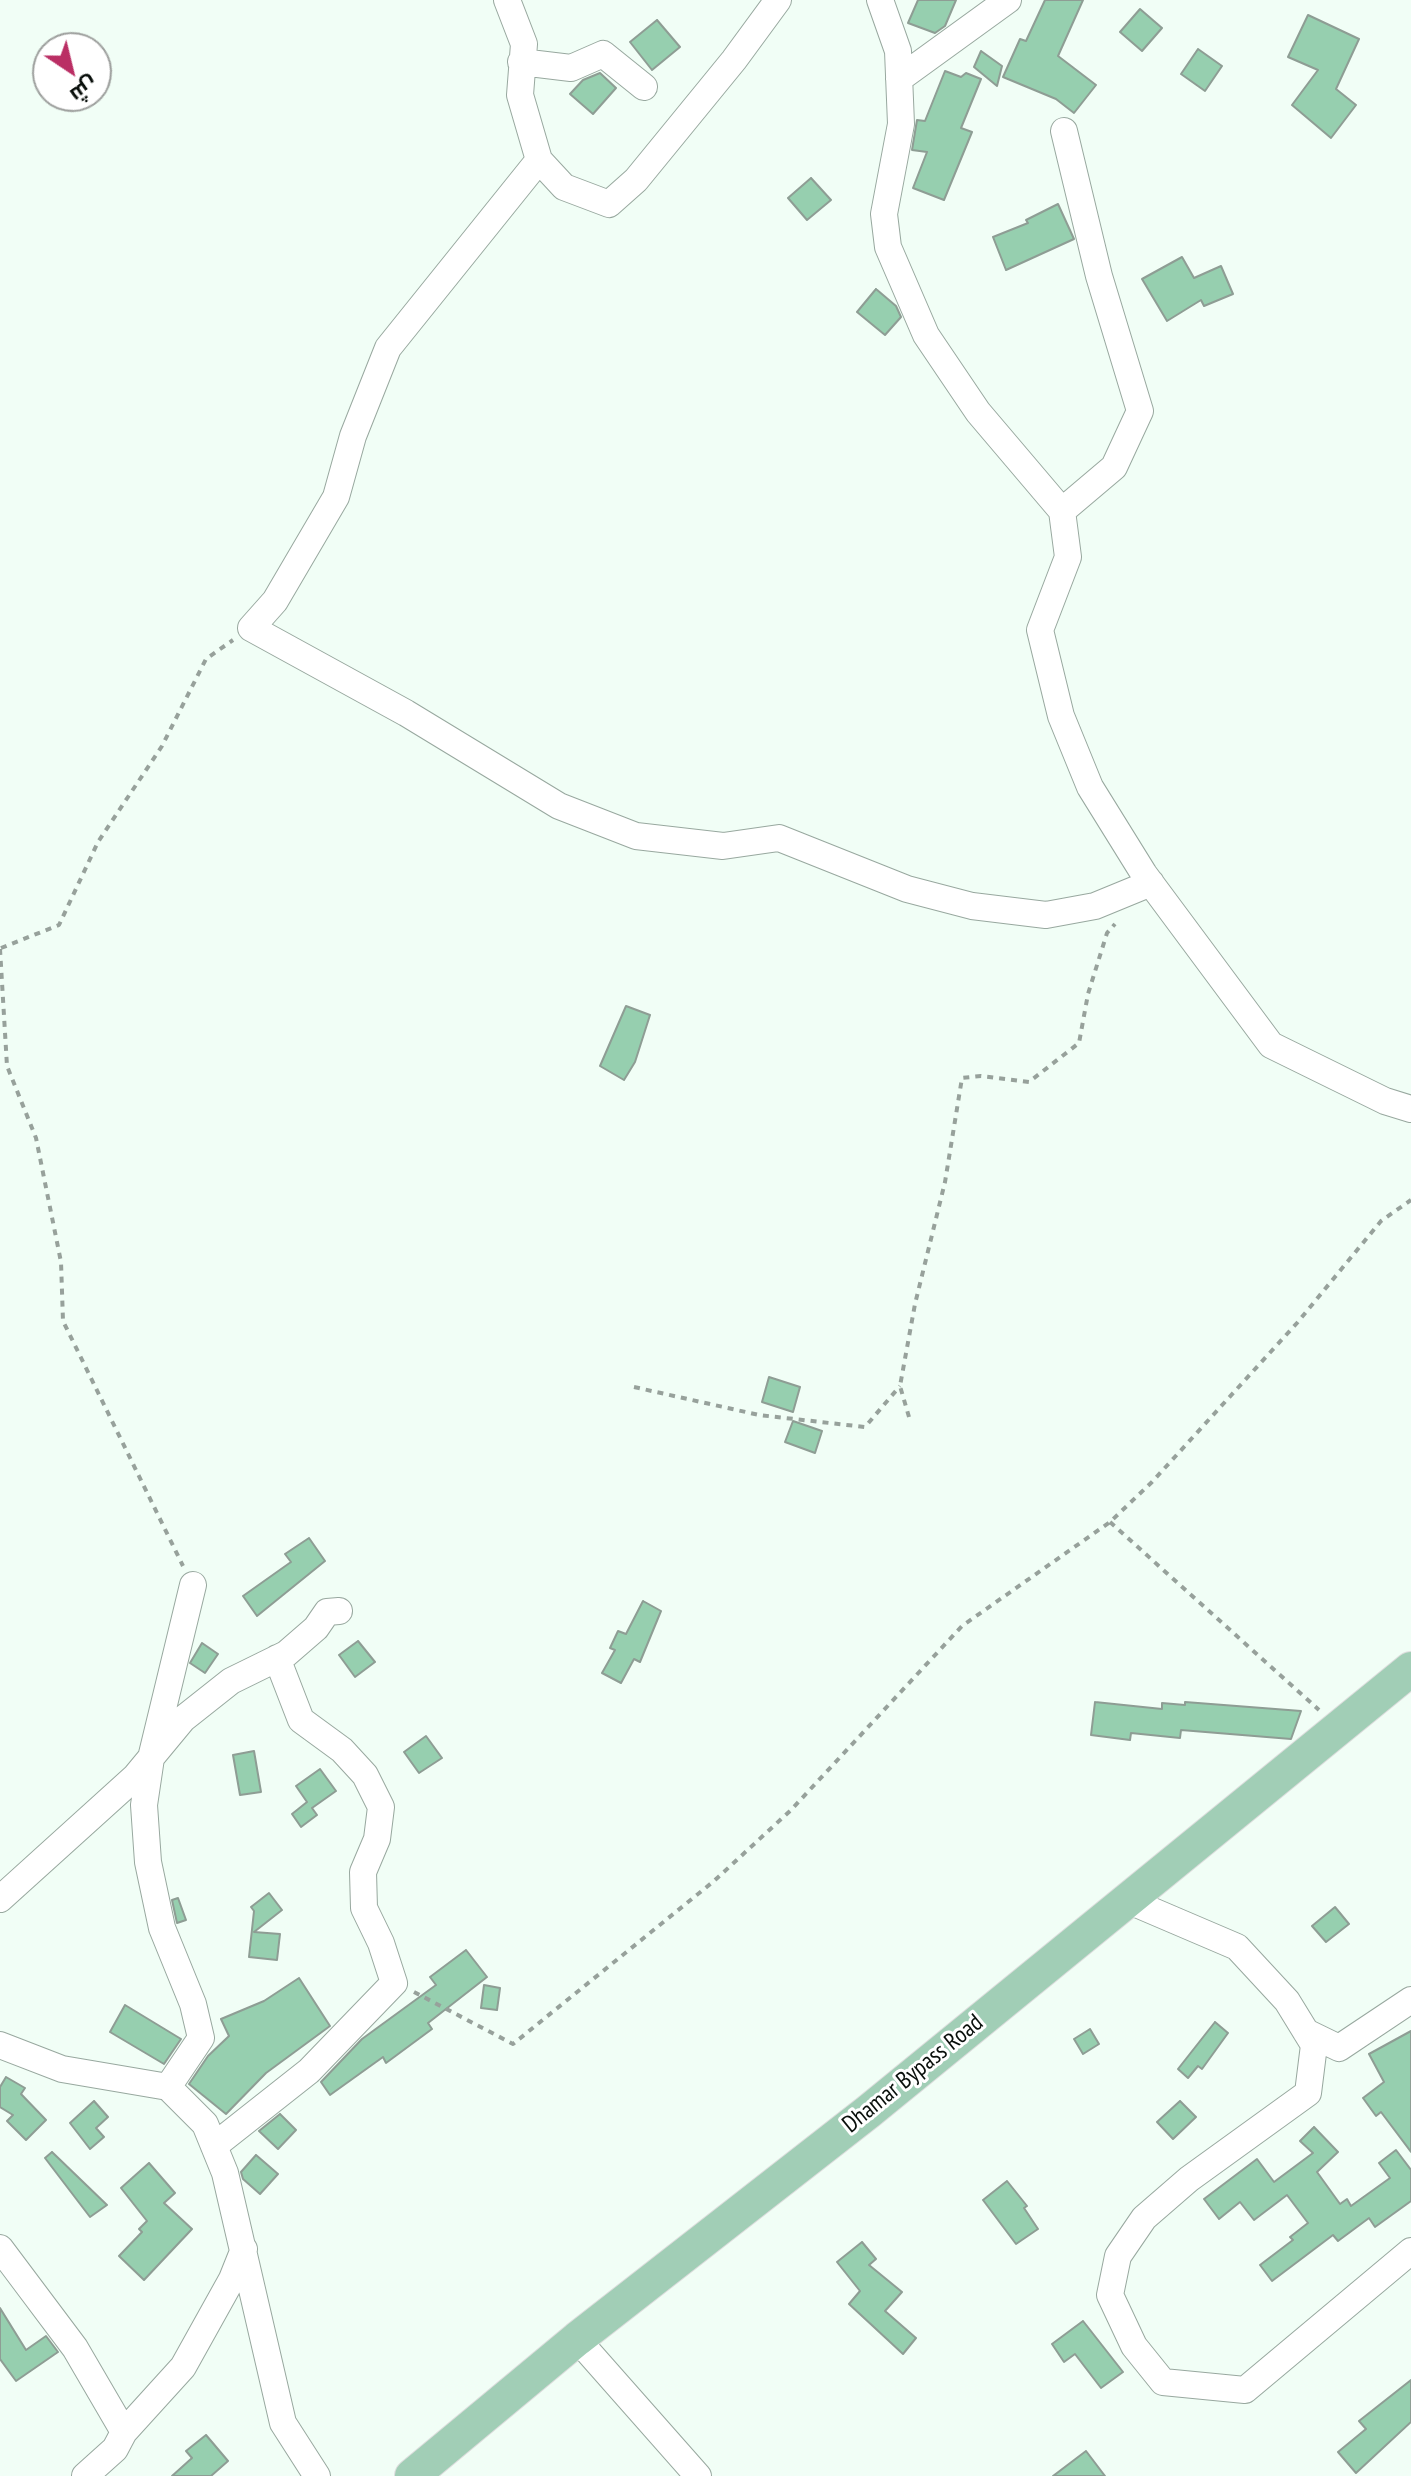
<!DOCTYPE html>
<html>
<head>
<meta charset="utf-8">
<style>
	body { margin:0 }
	#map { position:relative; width:1411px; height:2476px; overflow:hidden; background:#f1fef6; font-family:"PT Sans Narrow",Cairo,sans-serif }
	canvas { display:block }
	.north { position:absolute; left:32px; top:32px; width:80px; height:80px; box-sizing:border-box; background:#fff; border:2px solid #9d9f9d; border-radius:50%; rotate:145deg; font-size:22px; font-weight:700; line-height:32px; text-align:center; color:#090f0b }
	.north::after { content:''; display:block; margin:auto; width:28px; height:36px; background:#ba2e64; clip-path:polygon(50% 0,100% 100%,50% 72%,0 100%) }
</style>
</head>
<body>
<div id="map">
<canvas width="1411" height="2476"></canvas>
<div class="north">ش</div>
</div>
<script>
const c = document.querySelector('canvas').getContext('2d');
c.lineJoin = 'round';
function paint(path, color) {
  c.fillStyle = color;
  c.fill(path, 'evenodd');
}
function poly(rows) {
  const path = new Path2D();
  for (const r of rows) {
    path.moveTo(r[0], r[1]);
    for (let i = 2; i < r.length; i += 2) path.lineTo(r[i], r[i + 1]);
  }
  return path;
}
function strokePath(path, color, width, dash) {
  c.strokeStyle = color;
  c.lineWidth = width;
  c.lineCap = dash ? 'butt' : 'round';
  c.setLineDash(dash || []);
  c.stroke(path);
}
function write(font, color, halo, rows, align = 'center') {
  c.font = font + ' "PT Sans Narrow",sans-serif';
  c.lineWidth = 6;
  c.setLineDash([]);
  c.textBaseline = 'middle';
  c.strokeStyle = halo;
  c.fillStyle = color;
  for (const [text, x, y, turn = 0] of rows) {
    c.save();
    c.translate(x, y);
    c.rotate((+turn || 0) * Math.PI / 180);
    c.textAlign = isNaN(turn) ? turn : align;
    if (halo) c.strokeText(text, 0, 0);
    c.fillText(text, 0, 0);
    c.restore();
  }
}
const building = poly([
	[918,0,956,0,945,26,935,33,908,23,918,0],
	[1045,0,1083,0,1058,56,1096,85,1074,113,1056,99,1003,77,1020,39,1026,41,1045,0],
	[1140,9,1162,28,1142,51,1120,32,1140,9],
	[1308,15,1359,39,1336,89,1356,105,1331,138,1292,105,1318,70,1288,57,1308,15],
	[657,20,680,47,652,70,630,42,657,20],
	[1198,49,1222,66,1205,91,1181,74,1198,49],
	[981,51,1002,66,997,86,974,67,981,51],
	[945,71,961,77,966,73,981,79,961,128,972,132,944,200,913,188,927,152,912,150,917,120,925,121,945,71],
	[600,73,616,88,593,114,570,94,583,80,600,73],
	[811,178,831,200,807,220,788,198,811,178],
	[1058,204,1074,239,1006,270,993,237,1028,223,1026,220,1058,204],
	[1182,257,1194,278,1221,266,1233,294,1204,306,1201,300,1167,321,1142,279,1182,257],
	[876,289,896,306,901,317,885,335,857,312,876,289],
	[626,1006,650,1015,635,1062,624,1080,600,1066,626,1006],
	[769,1377,800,1387,793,1412,762,1402,769,1377],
	[793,1421,822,1431,815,1453,785,1442,793,1421],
	[309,1538,325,1561,257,1616,243,1596,291,1562,285,1554,309,1538],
	[643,1601,661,1611,640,1662,634,1659,621,1683,602,1673,615,1650,610,1648,618,1631,626,1634,643,1601],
	[358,1641,375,1662,355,1677,339,1655,358,1641],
	[202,1643,218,1654,205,1673,190,1663,202,1643],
	[1095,1702,1162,1709,1162,1703,1185,1705,1185,1702,1301,1711,1291,1739,1181,1730,1180,1738,1131,1733,1130,1740,1091,1735,1095,1702],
	[426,1736,442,1758,419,1773,404,1752,426,1736],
	[254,1751,261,1792,240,1795,233,1755,254,1751],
	[320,1769,336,1791,312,1808,317,1815,301,1827,292,1814,307,1802,296,1786,320,1769],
	[269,1893,282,1910,254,1932,280,1934,277,1960,249,1957,254,1911,251,1907,269,1893],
	[178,1898,186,1920,177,1923,172,1900,178,1898],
	[1335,1907,1349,1924,1326,1942,1312,1926,1335,1907],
	[466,1950,487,1977,428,2023,432,2029,386,2063,383,2057,330,2095,321,2082,362,2039,436,1985,430,1977,466,1950],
	[299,1978,330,2026,266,2073,226,2114,189,2084,208,2056,229,2036,221,2019,264,2001,299,1978],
	[484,1985,500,1988,497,2010,481,2008,484,1985],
	[125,2005,181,2039,164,2064,110,2032,125,2005],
	[1215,2022,1228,2033,1202,2069,1198,2066,1188,2078,1178,2069,1215,2022],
	[1090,2029,1099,2044,1083,2054,1074,2039,1090,2029],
	[1411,2031,1411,2152,1381,2112,1376,2116,1363,2098,1384,2082,1369,2054,1411,2031],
	[6,2077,25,2088,21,2094,46,2120,26,2140,7,2121,13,2115,0,2107,0,2087,6,2077],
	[94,2101,108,2117,96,2128,104,2137,90,2149,70,2123,94,2101],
	[1180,2101,1196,2117,1173,2139,1157,2122,1180,2101],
	[280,2114,296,2130,278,2149,259,2131,280,2114],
	[1314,2127,1338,2152,1317,2172,1340,2204,1347,2199,1351,2206,1390,2178,1379,2163,1396,2150,1411,2170,1411,2201,1375,2227,1369,2218,1338,2241,1333,2235,1272,2281,1260,2265,1293,2240,1290,2237,1308,2223,1287,2195,1254,2220,1240,2202,1219,2219,1204,2199,1257,2159,1274,2182,1313,2153,1300,2141,1314,2127],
	[52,2152,107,2205,90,2217,45,2158,52,2152],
	[256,2155,278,2174,260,2194,243,2179,241,2172,256,2155],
	[149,2163,175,2193,164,2203,192,2229,144,2280,119,2256,142,2232,139,2229,147,2221,121,2188,149,2163],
	[1007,2181,1027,2206,1024,2208,1038,2229,1016,2244,983,2200,1007,2181],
	[862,2242,876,2259,869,2265,902,2292,885,2311,916,2338,903,2354,849,2304,860,2291,837,2262,862,2242],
	[0,2308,26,2350,46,2336,58,2352,16,2381,0,2359,0,2308],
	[1083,2321,1123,2372,1101,2388,1075,2354,1064,2362,1052,2344,1083,2321],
	[1411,2380,1411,2422,1356,2473,1338,2452,1366,2429,1359,2421,1411,2380],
	[206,2435,228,2461,211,2476,172,2476,192,2458,186,2451,206,2435],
	[1086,2451,1105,2476,1053,2476,1086,2451]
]);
paint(building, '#96cfaf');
strokePath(building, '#8e9d94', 2);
const minor = poly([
	[507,0,524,44,520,95,539,160],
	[778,0,734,60,636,180,609,204,564,187,539,160,388,348,353,436,336,497,275,601,251,628,406,713,559,806,636,836,723,846,779,838,907,889,972,906,1046,915,1095,906,1151,883],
	[880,0,898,51,901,124,884,214,888,247,926,335,978,412,1062,511,1068,557,1040,630,1061,716,1090,787,1144,874,1271,1045,1385,1101,1411,1109],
	[521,62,571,68,603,54,644,87],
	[899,79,1008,0],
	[1062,511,1114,467,1140,411,1099,276,1064,131],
	[0,1899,135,1777,183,1719,231,1681,286,1654,316,1628,327,1612,339,1611],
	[1127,1900,1237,1947,1287,2001,1314,2045,1308,2093,1189,2179,1144,2218,1118,2256,1110,2295,1134,2346,1163,2382,1245,2390,1411,2251],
	[1306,2032,1339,2048,1411,2000],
	[0,2045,62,2069,168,2087,205,2124,225,2173,283,2423,317,2476],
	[168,2087,201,2038,193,2004,162,1928,148,1862,144,1805,151,1758,193,1585],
	[214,2146,309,2071,394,1983,381,1943,364,1908,363,1872,377,1839,381,1807,365,1775,342,1750,301,1720,277,1658],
	[0,2248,75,2348,124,2432],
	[577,2339,698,2476],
	[85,2476,115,2449,124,2432,183,2367,232,2279,244,2249]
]);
const major = poly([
	[412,2476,577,2339,868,2112,1411,1669]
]);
strokePath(minor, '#98a89f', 28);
strokePath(major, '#ddd', 36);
strokePath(poly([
	[1,948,59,925,98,842,162,746,206,659,233,640],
	[0,949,7,1066,36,1138,61,1262,63,1321,183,1566],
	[634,1387,759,1415,865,1427,900,1386],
	[909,1417,900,1386,915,1304,945,1182,962,1078,981,1076,1029,1082,1079,1043,1088,994,1107,933,1115,924],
	[1110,1522,1319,1710],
	[414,1992,513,2044,714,1881,791,1810,962,1626,1110,1522,1152,1482,1297,1323,1381,1221,1411,1200]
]), '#97a19b', 4, [6, 6]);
strokePath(minor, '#fff', 26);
strokePath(major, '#a1ceb6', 34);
write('24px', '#090f0b', '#fff', [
	["Dhamar Bypass Road",913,2074,-39]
]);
</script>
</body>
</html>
